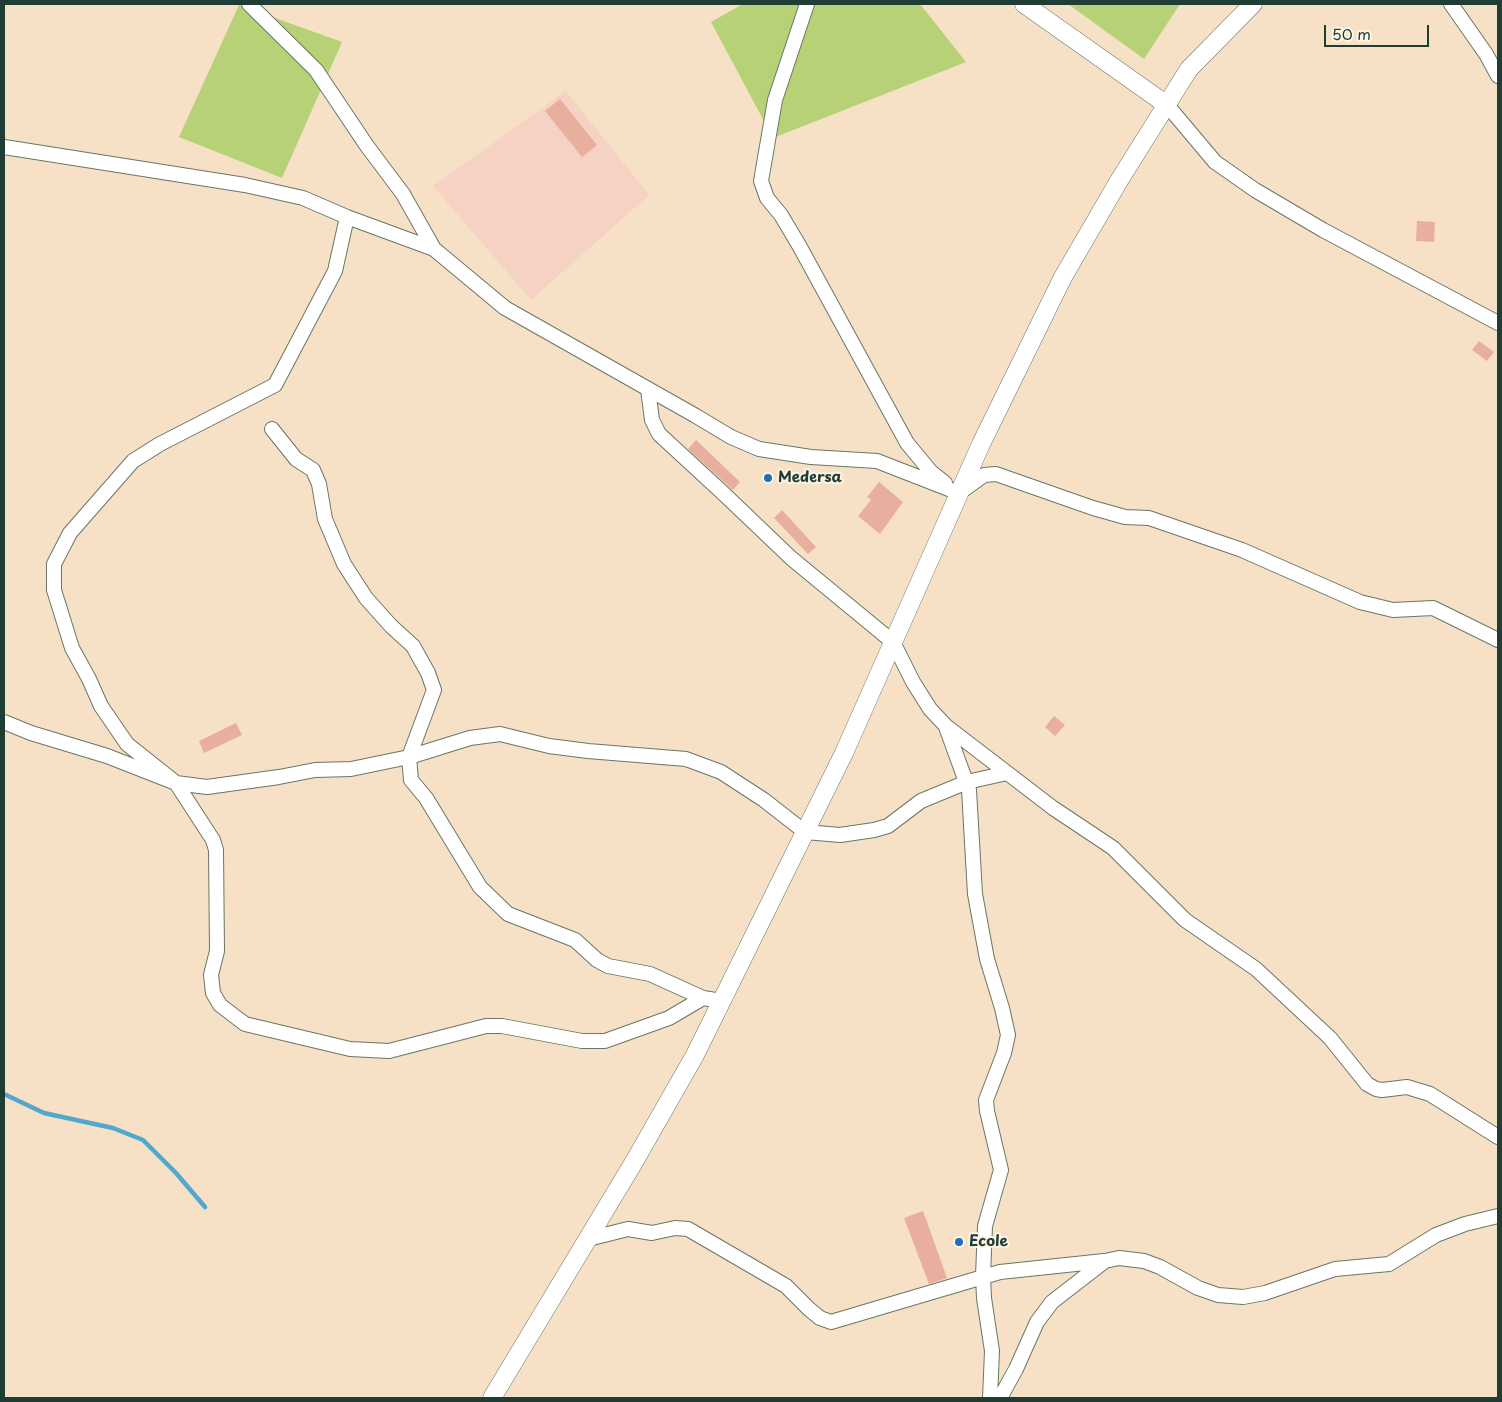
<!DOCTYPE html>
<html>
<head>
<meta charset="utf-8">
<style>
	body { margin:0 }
	#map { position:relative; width:1502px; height:1402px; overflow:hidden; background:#f6e0c6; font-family:"Playpen Sans",sans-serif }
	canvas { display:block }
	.frame { position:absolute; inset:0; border:5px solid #1f3d34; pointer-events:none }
	.scale { position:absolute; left:1324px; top:25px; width:105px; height:22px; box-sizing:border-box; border:2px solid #1f3d34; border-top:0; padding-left:6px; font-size:15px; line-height:18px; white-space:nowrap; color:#1f3d34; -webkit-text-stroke:4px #fcf5e5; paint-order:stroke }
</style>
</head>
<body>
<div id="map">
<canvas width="1502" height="1402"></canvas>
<div class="frame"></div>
<div class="scale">50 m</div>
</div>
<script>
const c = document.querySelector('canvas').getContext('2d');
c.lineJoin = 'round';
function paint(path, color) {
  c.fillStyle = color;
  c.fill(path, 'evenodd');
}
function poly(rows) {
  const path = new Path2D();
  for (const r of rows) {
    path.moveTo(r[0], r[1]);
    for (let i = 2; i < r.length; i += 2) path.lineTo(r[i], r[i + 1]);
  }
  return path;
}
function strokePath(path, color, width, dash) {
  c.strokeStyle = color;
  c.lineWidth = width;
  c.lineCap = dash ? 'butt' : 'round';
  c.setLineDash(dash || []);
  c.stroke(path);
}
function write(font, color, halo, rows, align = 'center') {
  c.font = font + ' "Playpen Sans",sans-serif';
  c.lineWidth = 4;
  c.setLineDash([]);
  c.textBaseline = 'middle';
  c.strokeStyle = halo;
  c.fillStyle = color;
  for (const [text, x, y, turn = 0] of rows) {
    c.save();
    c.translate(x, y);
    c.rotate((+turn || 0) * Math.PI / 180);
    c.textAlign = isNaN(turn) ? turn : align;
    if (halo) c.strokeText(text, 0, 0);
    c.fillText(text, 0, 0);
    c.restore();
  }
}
paint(poly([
	[566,91,649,195,531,300,433,186]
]), '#f6d2c4');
paint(poly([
	[743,4,920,4,966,62,773,138,711,22],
	[1068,4,1180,4,1144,59],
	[239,5,342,42,282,178,179,137]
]), '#b7d176');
strokePath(poly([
	[4,1094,44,1113,113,1128,143,1140,176,1173,205,1207]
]), '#50a8cd', 4.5);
paint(poly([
	[560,99,597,145,582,157,545,111],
	[1417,221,1435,222,1434,242,1416,241],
	[1479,341,1494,352,1487,361,1472,350],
	[696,440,740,482,733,490,688,449],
	[879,482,903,502,880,534,858,516,871,500,867,497],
	[782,510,816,547,808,554,774,518],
	[1054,716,1065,725,1055,736,1045,727],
	[236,723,242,735,204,753,199,741],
	[923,1211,947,1278,929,1284,904,1218]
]), '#e8ae9e');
const minor = poly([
	[249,4,316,70,367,146,403,194,434,249],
	[807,4,775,100,761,181,767,198,781,215,800,247,907,443,931,472,945,483],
	[1451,4,1486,54,1498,76],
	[1167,105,1215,162,1255,190,1323,230,1498,323],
	[4,147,245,185,303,198,347,217,434,249,505,308,696,416,731,437,759,449,811,457,877,461,959,493],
	[347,217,335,271,275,385,160,444,133,461,70,533,54,564,54,590,72,648,89,679,101,706,127,744,176,783,213,840,216,850,217,951,211,975,213,993,220,1005,245,1024,350,1049,389,1051,486,1026,502,1026,582,1041,605,1041,669,1018,703,998,722,1001],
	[648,389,652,420,659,434,723,493,791,558,893,642,913,682,930,709,946,726,1053,808,1113,848,1185,920,1256,969,1330,1038,1367,1084,1376,1089,1382,1090,1407,1087,1430,1094,1498,1137],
	[272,429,296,459,313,470,319,484,325,519,344,564,366,598,391,626,413,646,428,673,434,690,409,757,411,780,426,798,480,887,508,914,575,940,597,960,608,966,650,974,703,998],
	[959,493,984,475,996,474,1093,508,1125,517,1149,518,1242,550,1360,602,1393,610,1433,608,1498,640],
	[4,722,31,733,107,756,176,783,207,787,279,777,315,770,351,769,409,757,470,738,500,734,549,746,588,751,686,759,721,772,764,800,805,832,840,835,874,830,888,826,921,801,967,782,1007,773],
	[946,727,969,790,975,894,987,959,1002,1008,1008,1035,1004,1053,986,1100,987,1111,1001,1170,985,1226,983,1276,984,1298,992,1351,990,1398],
	[588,1239,628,1229,652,1233,675,1228,688,1229,786,1286,809,1309,820,1318,831,1322,1000,1272,1104,1261],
	[1000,1398,1016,1369,1037,1322,1052,1302,1105,1261,1119,1258,1144,1261,1160,1267,1198,1288,1218,1295,1243,1297,1265,1293,1335,1269,1389,1264,1436,1235,1465,1224,1498,1216]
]);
const tertiary = poly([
	[1024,4,1167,105],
	[492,1398,634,1162,695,1055,844,753,981,444,1063,277,1120,179,1189,69,1253,4]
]);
strokePath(minor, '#6a7667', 16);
strokePath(tertiary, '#6a7667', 19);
strokePath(minor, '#fff', 14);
strokePath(tertiary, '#fff', 18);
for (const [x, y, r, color] of [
	[768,478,5,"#1f6fb2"],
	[959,1242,5,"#1f6fb2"]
]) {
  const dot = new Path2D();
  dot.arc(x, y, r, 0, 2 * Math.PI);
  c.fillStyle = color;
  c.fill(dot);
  strokePath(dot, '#fcf5e5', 2);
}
write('bold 15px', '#1f3d34', '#fcf5e5', [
	["Medersa",778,478],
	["Ecole",969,1242]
], 'left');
</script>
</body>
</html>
